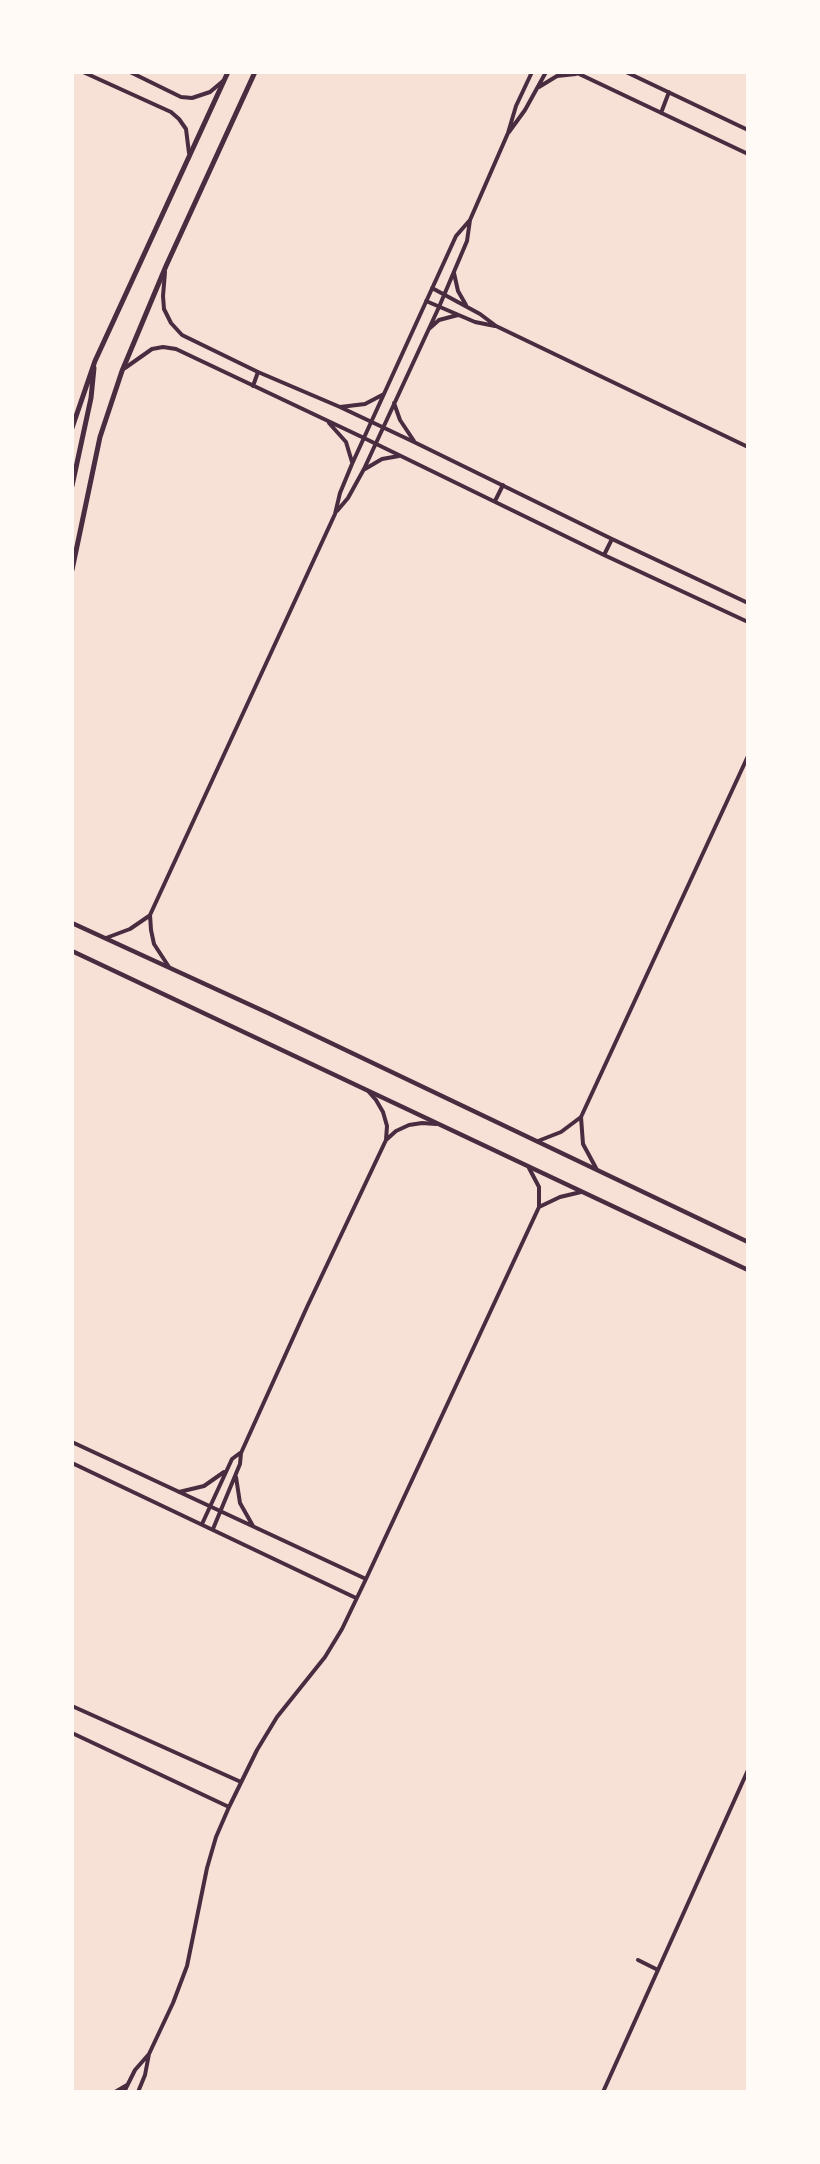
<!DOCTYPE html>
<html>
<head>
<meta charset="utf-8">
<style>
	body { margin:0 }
	#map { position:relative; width:820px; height:2164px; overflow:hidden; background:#f7e1d7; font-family:"Fira Sans Condensed",sans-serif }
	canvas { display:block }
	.frame { position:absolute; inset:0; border:74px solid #fffaf5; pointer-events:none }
</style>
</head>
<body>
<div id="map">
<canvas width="820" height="2164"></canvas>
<div class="frame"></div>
</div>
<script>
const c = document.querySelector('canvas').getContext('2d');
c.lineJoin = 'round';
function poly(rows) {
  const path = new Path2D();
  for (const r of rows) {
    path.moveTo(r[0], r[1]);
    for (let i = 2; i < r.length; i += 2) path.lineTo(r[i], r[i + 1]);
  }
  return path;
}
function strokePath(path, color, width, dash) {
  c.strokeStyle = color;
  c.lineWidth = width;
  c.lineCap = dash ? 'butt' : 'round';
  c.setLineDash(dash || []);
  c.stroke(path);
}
strokePath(poly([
	[83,72,171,112,179,119,186,129,189,153],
	[130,72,181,97,192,98,210,92,223,81],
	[575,72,748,154],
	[626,72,748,130],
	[539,87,557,76,576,74],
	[661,113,669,92],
	[509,132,525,110,546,72],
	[165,272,163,296,164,309,171,323,182,335,258,372,340,407,414,442,612,539,748,603],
	[454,273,458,291,466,305],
	[432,288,480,314,496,326,748,447],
	[426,301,475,322,495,326],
	[430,328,439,320,458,315],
	[125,368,152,349,163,347,176,349,364,438,604,555,748,622],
	[253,386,258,372],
	[394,403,400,420,414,441],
	[340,407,365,404,384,394],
	[329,423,346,442,352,462],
	[365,469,382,459,399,456],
	[495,501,503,485],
	[337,511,348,498,364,469,439,307,467,241,470,220,508,133,516,106,532,72],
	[604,555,612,539],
	[106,938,130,929,149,916],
	[169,967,154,944,151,930,150,915,335,514,340,493,352,464,456,236,470,220],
	[369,1092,376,1100,383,1112,387,1126,386,1140],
	[581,1117,583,1144,596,1168],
	[538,1141,561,1132,581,1117,748,756],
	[539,1207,560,1197,581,1192],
	[72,1442,366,1579],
	[72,1463,356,1598],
	[236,1477,240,1503,253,1526],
	[179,1492,204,1486,224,1472],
	[202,1524,232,1459,240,1453],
	[213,1529,240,1464,241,1453,307,1307,386,1140,396,1131,409,1125,422,1123,436,1124],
	[72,1706,241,1782],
	[72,1733,229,1807],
	[638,1960,658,1970],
	[72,2091,74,2092],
	[115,2092,127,2085],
	[124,2092,135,2070,149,2054],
	[138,2092,145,2075,149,2054,173,2003,187,1966,207,1868,216,1837,229,1807,257,1750,277,1717,325,1657,342,1629,366,1579,539,1207,539,1187,529,1168],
	[603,2092,748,1770]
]), '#4a2c40', 4);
strokePath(poly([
	[72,923,268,1013,748,1242],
	[72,951,748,1270]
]), '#4a2c40', 4.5);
strokePath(poly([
	[72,428,95,361,228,72],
	[72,486,91,398,94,368],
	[72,570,100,437,122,371,166,266,255,72]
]), '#4a2c40', 5);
</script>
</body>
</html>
